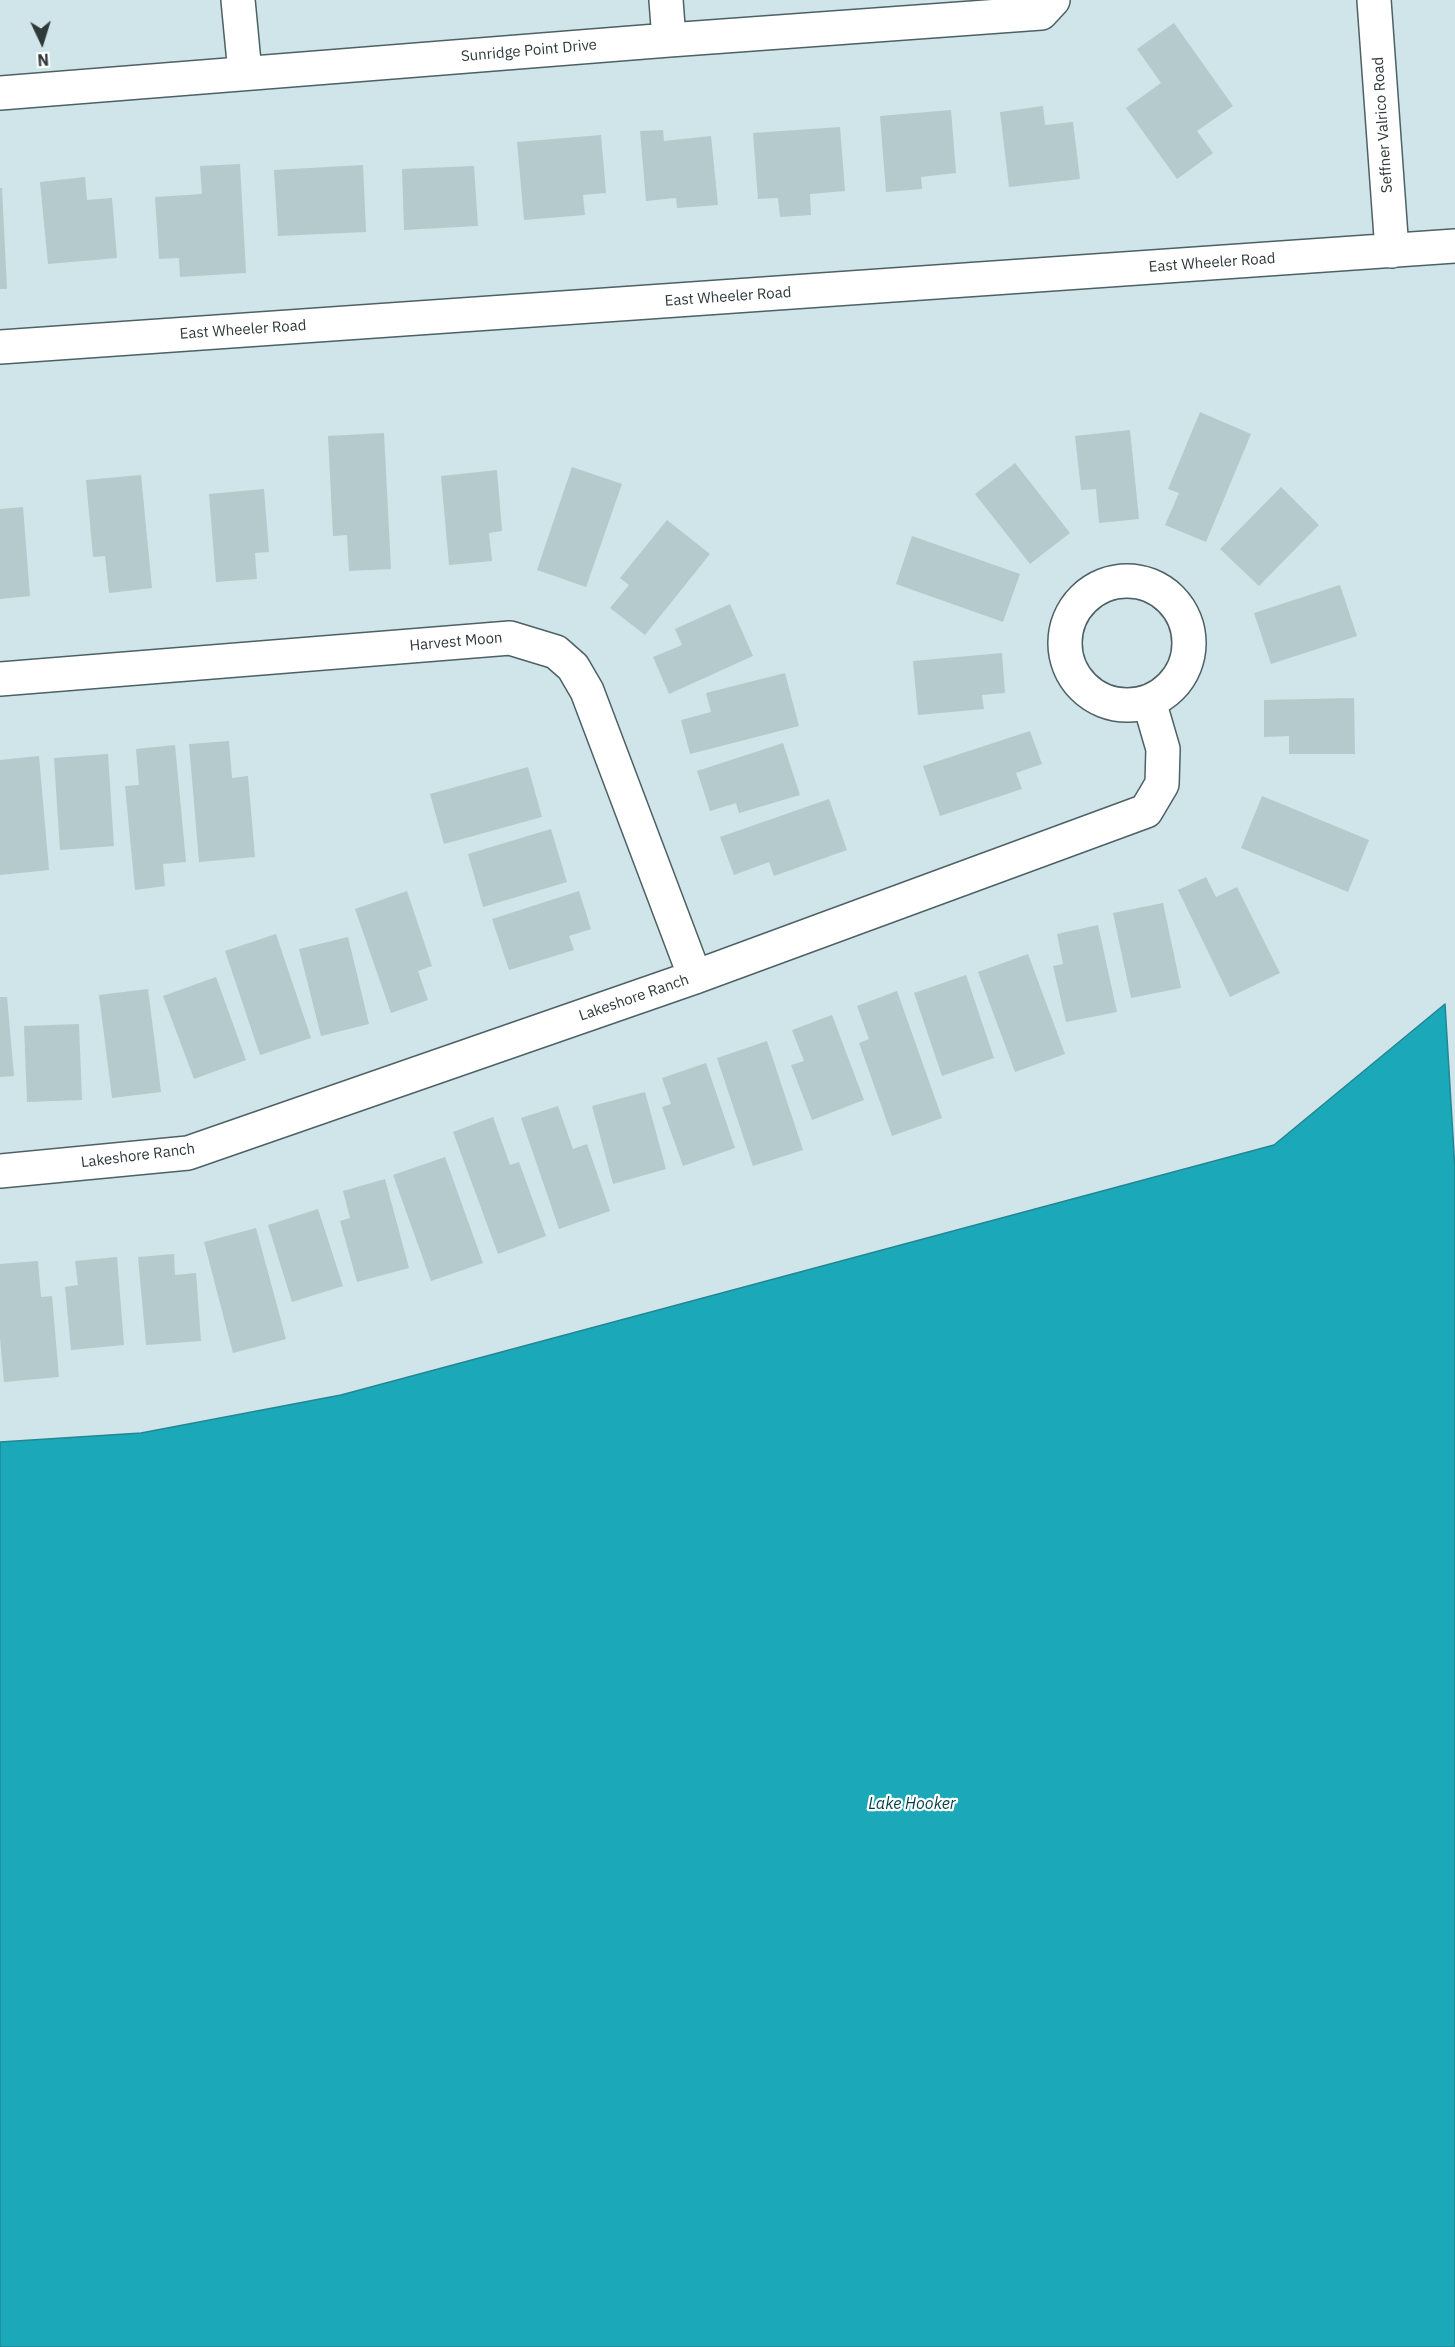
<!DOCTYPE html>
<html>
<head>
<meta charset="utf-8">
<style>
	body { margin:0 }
	#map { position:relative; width:1455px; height:2347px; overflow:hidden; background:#cfe5e9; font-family:"IBM Plex Sans",sans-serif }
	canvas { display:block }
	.north { position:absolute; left:12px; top:12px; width:60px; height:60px; -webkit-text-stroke:4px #fff; paint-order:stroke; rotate:176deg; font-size:16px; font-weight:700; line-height:24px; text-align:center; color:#30393a }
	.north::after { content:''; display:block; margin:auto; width:21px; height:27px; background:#30393a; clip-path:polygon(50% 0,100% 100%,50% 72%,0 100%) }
</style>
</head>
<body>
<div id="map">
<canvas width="1455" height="2347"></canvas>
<div class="north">N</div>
</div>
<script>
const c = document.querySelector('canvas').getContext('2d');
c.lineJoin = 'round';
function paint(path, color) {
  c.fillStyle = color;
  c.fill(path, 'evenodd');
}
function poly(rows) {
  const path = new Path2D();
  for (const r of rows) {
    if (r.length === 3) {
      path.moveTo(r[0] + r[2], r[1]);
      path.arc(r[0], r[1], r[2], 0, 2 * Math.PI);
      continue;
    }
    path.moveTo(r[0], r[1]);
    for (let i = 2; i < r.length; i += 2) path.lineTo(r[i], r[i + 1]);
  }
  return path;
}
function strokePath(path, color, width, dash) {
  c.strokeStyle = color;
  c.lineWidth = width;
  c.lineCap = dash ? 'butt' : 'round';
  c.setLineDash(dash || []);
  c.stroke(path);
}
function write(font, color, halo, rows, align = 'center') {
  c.font = font + ' "IBM Plex Sans",sans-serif';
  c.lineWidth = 4.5;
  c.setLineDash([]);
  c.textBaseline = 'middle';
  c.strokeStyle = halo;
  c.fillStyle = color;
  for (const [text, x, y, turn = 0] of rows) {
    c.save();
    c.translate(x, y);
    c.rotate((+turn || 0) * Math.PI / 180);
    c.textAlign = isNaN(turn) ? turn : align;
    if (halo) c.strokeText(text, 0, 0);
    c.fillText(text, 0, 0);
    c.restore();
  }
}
const water = poly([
	[1445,1004,1455,1170,1455,2347,0,2347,0,1442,141,1433,341,1395,1274,1145,1445,1004]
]);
paint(water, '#1ba9ba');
strokePath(water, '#218794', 1.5);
paint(poly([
	[1174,23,1233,106,1197,131,1213,153,1177,179,1126,108,1161,83,1137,49],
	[1043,106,1045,125,1073,122,1080,179,1009,187,1000,112],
	[951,110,956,173,921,177,922,189,886,192,880,116],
	[840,127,845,191,810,194,811,215,780,217,778,198,758,199,753,133],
	[663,130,664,141,711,136,718,205,677,208,676,198,646,201,640,131],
	[601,135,606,193,583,195,585,215,524,220,517,142],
	[240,164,246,273,180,277,179,258,159,259,155,197,202,194,200,166],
	[363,165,366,232,278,236,274,170],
	[474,166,478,226,404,230,402,169],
	[85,177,87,200,112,198,117,258,48,264,40,182],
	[0,188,2,188,7,289,0,289],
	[1200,412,1251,434,1206,542,1165,525,1179,493,1168,489],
	[1130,430,1139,519,1099,523,1096,489,1081,490,1075,436],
	[384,433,391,569,349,571,347,535,333,536,328,436],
	[1015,463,1070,533,1030,564,975,494],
	[572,467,622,484,586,587,537,570],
	[497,470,502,531,489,533,492,561,449,565,441,476],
	[141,475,152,588,109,593,105,556,93,557,86,480],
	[1281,487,1319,525,1259,586,1220,549],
	[264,489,269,552,255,553,257,579,216,582,209,494],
	[23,507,30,596,0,599,0,509],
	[667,520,710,554,645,635,610,608,629,585,620,578],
	[912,536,1020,574,1003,622,896,584],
	[1340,585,1357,636,1271,664,1254,613],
	[730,604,753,656,669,694,653,657,682,645,675,629],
	[1002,653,1005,693,982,695,984,709,918,715,913,661],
	[785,673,799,726,690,754,681,720,711,712,706,693],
	[1354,698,1355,754,1289,754,1289,736,1264,737,1264,700],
	[1030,731,1042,764,1016,773,1022,789,940,816,923,766],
	[229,741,232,778,248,776,255,857,199,862,189,744],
	[783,743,800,795,739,813,736,803,710,811,697,771],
	[175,745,186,862,163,864,165,886,135,890,125,786,139,785,136,749],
	[108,754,114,846,60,850,54,758],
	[39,756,49,870,0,875,0,760],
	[528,767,542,817,444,844,430,794],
	[1262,796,1369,840,1348,892,1241,848],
	[829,799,847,850,774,876,769,862,734,875,720,837],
	[551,829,567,882,483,907,468,854],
	[1206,877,1216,897,1237,887,1280,973,1230,997,1178,890],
	[407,891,432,966,418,971,428,1000,391,1013,355,909],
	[579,891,591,929,569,936,574,950,509,970,492,919],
	[1163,903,1181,988,1131,998,1113,913],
	[1098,925,1117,1012,1066,1022,1053,966,1063,964,1057,934],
	[276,934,311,1038,260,1055,225,951],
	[348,937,369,1024,321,1036,299,949],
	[1028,954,1065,1054,1015,1072,978,972],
	[966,975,994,1058,942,1076,914,993],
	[216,977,246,1060,194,1079,163,996],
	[148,989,161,1092,112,1098,99,995],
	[897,991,942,1118,892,1136,859,1043,869,1039,857,1006],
	[0,997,7,997,14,1076,0,1077],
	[832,1015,864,1100,812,1120,791,1065,804,1061,792,1030],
	[79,1024,82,1100,27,1102,24,1026],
	[767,1041,803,1150,753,1166,717,1058],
	[706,1063,735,1148,683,1166,662,1107,671,1104,662,1078],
	[645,1092,666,1169,613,1184,592,1106],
	[558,1106,573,1149,587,1144,610,1211,559,1229,521,1118],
	[493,1117,510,1165,519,1162,546,1236,498,1254,453,1132],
	[445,1157,483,1263,431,1281,393,1175],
	[385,1179,409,1268,357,1282,340,1221,350,1218,343,1191],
	[318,1209,343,1286,292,1302,268,1225],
	[256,1228,286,1339,233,1353,204,1242],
	[174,1254,175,1275,196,1273,201,1341,146,1345,138,1257],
	[117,1257,124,1345,71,1350,65,1287,78,1285,75,1261],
	[38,1261,41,1297,52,1296,59,1377,4,1382,0,1338,0,1264]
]), '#b4cacd');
const minor = poly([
	[238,0,245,73],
	[666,0,669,40],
	[0,93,669,40,1041,13,1053,0],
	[1127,643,62],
	[0,679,510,638,556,652,573,667,587,691,695,977],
	[0,1171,188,1153,695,977,1146,811,1162,784,1163,749,1149,701]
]);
const tertiary = poly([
	[1374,0,1392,251],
	[0,347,1455,246]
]);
strokePath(minor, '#4d6164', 36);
strokePath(tertiary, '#4d6164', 36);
strokePath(minor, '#fff', 33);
strokePath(tertiary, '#fff', 33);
write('15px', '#30393a', '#fff', [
	["Sunridge Point Drive",529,51,-5],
	["Seffner Valrico Road",1383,125,-94],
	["East Wheeler Road",1212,263,-4],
	["East Wheeler Road",728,297,-4],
	["East Wheeler Road",243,330,-4],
	["Harvest Moon",456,642,-5],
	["Lakeshore Ranch",634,998,-19],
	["Lakeshore Ranch",138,1156,-7]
]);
write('italic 16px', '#013e45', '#fff', [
	["Lake Hooker",912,1804]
]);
</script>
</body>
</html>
